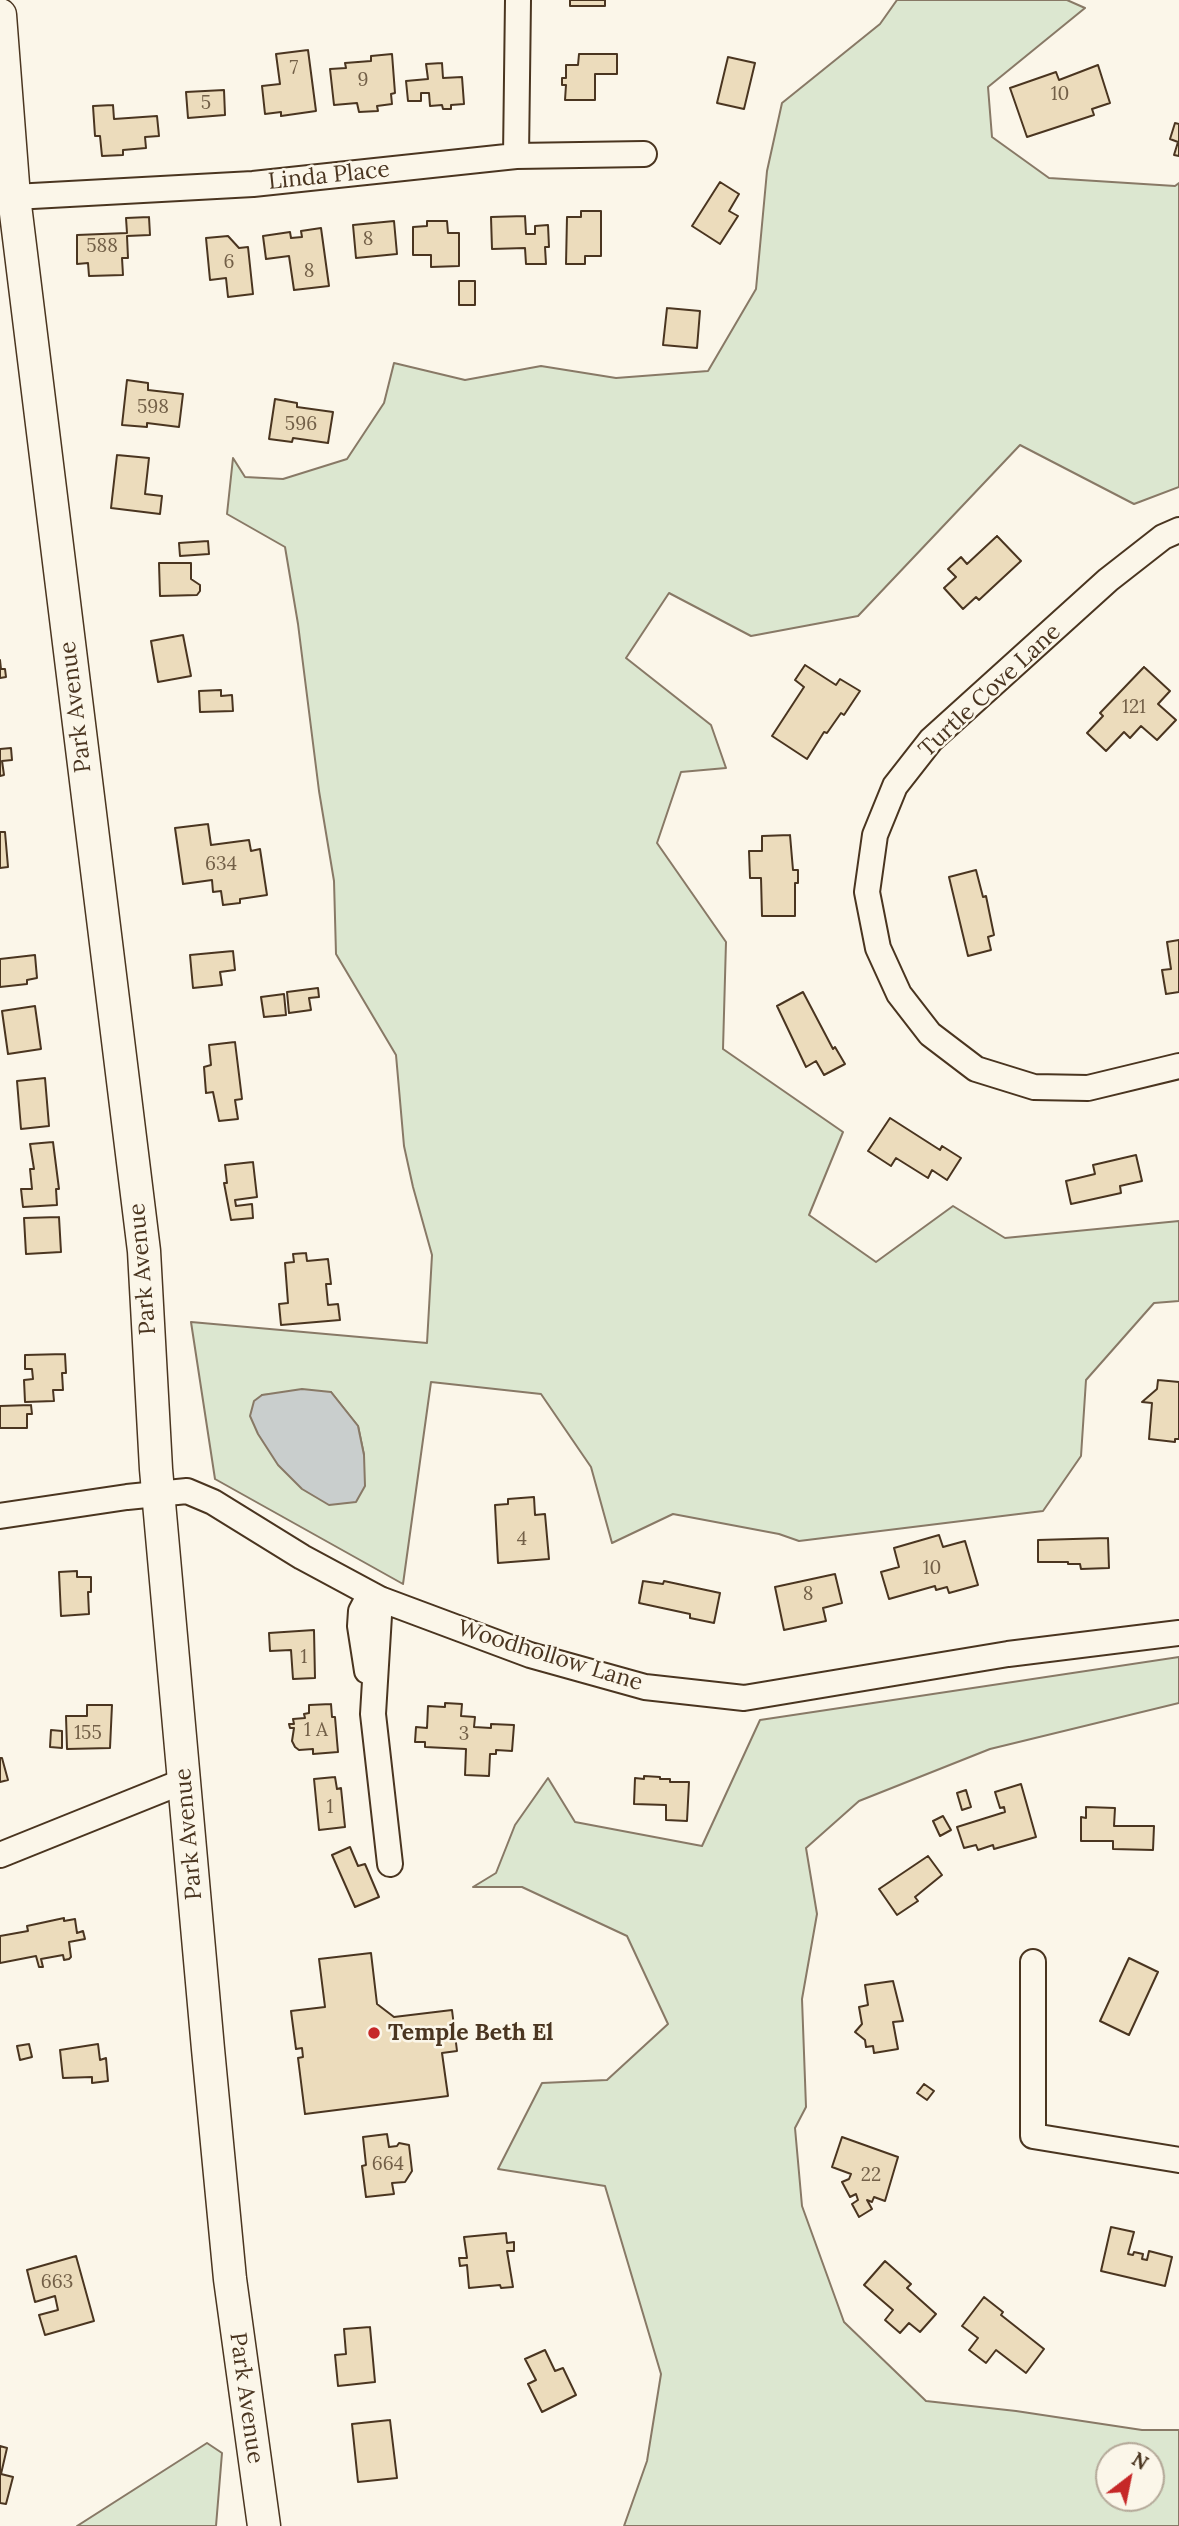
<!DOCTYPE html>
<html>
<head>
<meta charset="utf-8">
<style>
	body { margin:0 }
	#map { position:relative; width:1179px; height:2526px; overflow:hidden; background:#fbf6e9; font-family:Lora,serif }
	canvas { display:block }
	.north { position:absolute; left:1095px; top:2442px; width:70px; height:70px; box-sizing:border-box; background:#fbf6e9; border:2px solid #b4a999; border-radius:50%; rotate:32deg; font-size:19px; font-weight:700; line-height:28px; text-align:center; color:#4a3520 }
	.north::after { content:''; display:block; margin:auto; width:24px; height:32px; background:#c62828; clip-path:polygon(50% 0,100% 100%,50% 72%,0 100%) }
</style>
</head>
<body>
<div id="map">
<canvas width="1179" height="2526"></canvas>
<div class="north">N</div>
</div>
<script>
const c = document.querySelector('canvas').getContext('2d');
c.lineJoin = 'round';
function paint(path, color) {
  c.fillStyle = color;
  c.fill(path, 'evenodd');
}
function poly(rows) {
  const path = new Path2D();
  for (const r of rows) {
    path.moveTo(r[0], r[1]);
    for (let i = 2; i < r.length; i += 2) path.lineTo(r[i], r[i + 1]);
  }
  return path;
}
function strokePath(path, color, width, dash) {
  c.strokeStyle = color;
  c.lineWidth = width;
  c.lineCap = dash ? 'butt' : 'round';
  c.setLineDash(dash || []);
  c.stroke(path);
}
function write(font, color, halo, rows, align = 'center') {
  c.font = font + ' Lora,serif';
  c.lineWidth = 5;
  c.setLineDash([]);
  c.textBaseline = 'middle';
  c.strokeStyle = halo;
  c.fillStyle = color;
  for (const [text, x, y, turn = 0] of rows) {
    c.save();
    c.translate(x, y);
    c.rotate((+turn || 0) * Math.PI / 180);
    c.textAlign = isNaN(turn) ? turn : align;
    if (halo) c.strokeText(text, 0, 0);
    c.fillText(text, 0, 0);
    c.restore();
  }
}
const green = poly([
	[897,0,1067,0,1085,8,988,87,992,137,1049,178,1175,186,1179,183,1179,487,1134,504,1020,445,858,616,751,636,669,593,626,658,711,725,726,768,681,772,657,843,726,942,723,1049,843,1132,809,1215,876,1262,953,1206,1005,1238,1179,1221,1179,1301,1154,1303,1086,1380,1081,1456,1043,1511,799,1541,779,1534,673,1514,612,1543,591,1467,541,1394,431,1382,403,1584,215,1479,191,1322,427,1343,432,1255,413,1187,404,1146,396,1055,336,954,334,881,319,791,298,624,285,547,227,514,233,458,245,477,283,479,347,459,384,403,394,363,465,380,541,366,616,378,708,371,756,289,767,171,782,103,880,24,897,0],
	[331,1392,358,1426,364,1455,262,1395,331,1392],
	[1179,1657,1179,1703,990,1749,859,1801,806,1848,817,1914,802,1999,806,2107,795,2128,802,2206,844,2322,926,2401,1016,2411,1142,2430,1179,2430,1179,2526,624,2526,647,2461,661,2374,605,2186,498,2169,542,2083,607,2080,668,2024,627,1936,522,1887,473,1887,496,1873,515,1825,548,1778,575,1822,702,1846,760,1720,1179,1657],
	[1109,2456,1151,2456,1151,2498,1109,2498,1109,2456],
	[207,2443,222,2453,216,2526,77,2526,207,2443]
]);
paint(green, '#dce7d0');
strokePath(green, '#887966', 2);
const water = poly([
	[302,1389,331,1392,358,1426,364,1455,365,1486,356,1502,329,1505,302,1489,278,1465,258,1434,250,1416,254,1401,262,1395,302,1389]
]);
paint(water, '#c9cecd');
strokePath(water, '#887966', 2);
const building = poly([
	[570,0,605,0,605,6,570,6,570,0],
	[308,50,316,111,281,116,281,112,265,114,262,86,280,84,276,54,308,50],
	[392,54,395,93,391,94,392,104,377,106,378,111,359,112,357,103,334,105,330,69,346,68,345,63,371,61,371,56,392,54],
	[579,54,617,54,617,74,595,74,595,100,565,100,566,85,562,85,562,78,566,78,566,65,578,65,579,54],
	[728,57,755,63,744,109,717,103,728,57],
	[442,63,443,78,462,77,464,104,451,105,451,109,443,109,442,105,430,106,429,93,421,93,421,101,408,101,406,81,428,79,426,64,442,63],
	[1098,65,1110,103,1092,109,1094,115,1027,137,1010,88,1056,72,1059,80,1098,65],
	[224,90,225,115,188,118,186,92,224,90],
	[113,105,114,119,157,116,159,136,145,137,146,148,123,150,123,155,102,156,100,136,95,136,93,106,113,105],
	[1175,123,1179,124,1179,156,1174,155,1178,142,1170,139,1175,123],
	[720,182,739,194,729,211,738,216,720,244,692,226,720,182],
	[581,211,601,211,601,256,585,256,585,264,566,264,567,217,581,217,581,211],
	[525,216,526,234,535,234,535,226,548,225,549,247,545,247,546,264,526,264,525,248,492,249,491,217,525,216],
	[149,217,150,235,127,236,128,258,122,258,123,275,89,276,88,263,77,264,77,235,127,233,126,218,149,217],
	[394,221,397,254,356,258,353,225,394,221],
	[427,221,447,221,448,233,459,233,459,266,431,267,431,255,413,255,413,227,427,226,427,221],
	[321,228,329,286,294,290,289,256,266,259,263,236,290,232,291,238,302,237,301,231,321,228],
	[228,236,239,248,248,247,253,294,228,297,226,278,210,280,206,238,228,236],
	[459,281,475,281,475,305,459,305,459,281],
	[667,308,700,311,697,348,663,345,667,308],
	[127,380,148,383,148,390,183,394,179,427,147,423,147,427,122,425,127,380],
	[275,399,297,403,297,407,333,412,328,443,293,438,292,442,269,439,275,399],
	[117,455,149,458,145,494,162,496,160,514,111,508,117,455],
	[997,536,1021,561,979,600,976,597,963,609,944,588,956,577,948,569,961,557,967,564,997,536],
	[208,541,209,554,180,556,179,543,208,541],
	[159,563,191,563,191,579,200,585,200,591,197,595,160,596,159,563],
	[183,635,191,676,158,682,151,641,183,635],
	[0,660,1,669,5,669,6,677,0,678,0,660],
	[805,665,836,685,840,679,860,691,844,715,841,713,827,733,824,732,807,759,772,736,804,687,795,680,805,665],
	[1144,667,1170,691,1158,704,1176,720,1157,740,1141,726,1130,738,1124,732,1106,751,1087,733,1103,716,1100,713,1144,667],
	[221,690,221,696,232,695,233,711,200,712,199,691,221,690],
	[11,748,12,760,2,761,4,775,0,776,0,749,11,748],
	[208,824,211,845,249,840,251,851,260,849,267,895,240,899,240,903,223,905,221,891,213,892,212,880,183,884,175,828,208,824],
	[0,832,5,832,8,867,0,868,0,832],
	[790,835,793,870,798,870,798,883,795,883,795,916,762,916,761,878,750,878,749,851,762,851,762,836,790,835],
	[976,870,983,897,986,896,994,935,988,937,991,950,968,956,949,877,976,870],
	[1179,940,1179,992,1166,994,1162,970,1171,969,1167,942,1179,940],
	[233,951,235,970,220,972,222,985,193,988,190,955,233,951],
	[35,955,37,978,27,980,27,984,0,987,0,959,35,955],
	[318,988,319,997,309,998,311,1010,289,1013,287,992,318,988],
	[803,992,833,1049,835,1047,845,1064,824,1075,816,1061,806,1067,777,1006,803,992],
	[284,994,286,1015,264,1017,261,997,284,994],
	[35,1006,41,1049,8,1054,2,1011,35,1006],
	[235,1042,242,1099,235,1100,238,1119,219,1121,213,1092,206,1093,204,1067,211,1065,209,1045,235,1042],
	[45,1078,49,1126,21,1129,17,1081,45,1078],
	[890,1118,940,1150,942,1146,961,1158,947,1180,932,1170,928,1178,896,1158,891,1166,868,1151,890,1118],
	[53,1142,59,1189,56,1189,57,1205,23,1207,21,1189,32,1189,30,1169,34,1169,30,1144,53,1142],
	[1136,1155,1142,1181,1120,1186,1121,1193,1071,1204,1066,1181,1095,1174,1093,1165,1136,1155],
	[253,1162,257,1197,235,1200,236,1206,252,1204,253,1218,231,1220,224,1183,227,1183,225,1165,253,1162],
	[59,1217,61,1252,26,1254,24,1218,59,1217],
	[306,1253,307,1261,328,1259,331,1284,326,1284,328,1305,338,1304,340,1320,281,1325,279,1304,288,1303,285,1263,294,1262,293,1254,306,1253],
	[65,1354,66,1373,62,1373,63,1390,53,1390,54,1401,25,1402,24,1380,33,1379,32,1369,25,1369,25,1355,65,1354],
	[1158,1380,1179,1382,1179,1439,1175,1439,1175,1442,1149,1439,1152,1403,1142,1402,1157,1389,1158,1380],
	[31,1405,32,1414,27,1414,27,1428,0,1428,0,1406,31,1405],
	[534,1497,535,1515,545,1514,549,1559,498,1563,495,1505,508,1504,508,1499,534,1497],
	[939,1535,943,1547,965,1541,978,1585,949,1593,947,1587,936,1590,935,1586,889,1599,881,1572,899,1567,894,1548,939,1535],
	[1108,1538,1109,1568,1081,1569,1080,1564,1068,1564,1068,1562,1038,1562,1038,1540,1108,1538],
	[77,1571,77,1577,91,1577,91,1592,88,1592,89,1614,61,1616,59,1572,77,1571],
	[835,1574,842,1603,823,1608,826,1621,784,1630,775,1587,835,1574],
	[643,1581,663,1584,664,1581,720,1593,714,1623,690,1618,690,1614,639,1603,643,1581],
	[314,1630,315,1678,293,1679,291,1650,270,1651,269,1633,314,1630],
	[445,1703,462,1704,461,1716,475,1717,474,1727,491,1728,491,1724,514,1725,512,1751,496,1750,496,1754,490,1754,489,1776,465,1775,466,1749,425,1747,425,1742,415,1742,416,1727,427,1728,428,1706,445,1707,445,1703],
	[331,1704,332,1717,335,1717,338,1752,313,1754,313,1749,299,1750,295,1747,292,1741,294,1728,290,1728,289,1724,294,1724,293,1719,305,1718,304,1714,309,1713,309,1705,331,1704],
	[87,1705,112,1705,110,1748,67,1749,66,1716,87,1716,87,1705],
	[51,1730,62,1731,62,1748,50,1747,51,1730],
	[0,1758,2,1758,8,1780,0,1782,0,1758],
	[644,1776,660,1777,660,1779,670,1779,670,1782,689,1782,687,1821,666,1820,666,1805,634,1804,635,1778,644,1779,644,1776],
	[335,1777,337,1789,341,1788,345,1827,319,1830,314,1779,335,1777],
	[1021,1784,1036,1837,994,1849,993,1845,978,1850,976,1845,964,1848,957,1827,1005,1812,1004,1807,1000,1808,995,1792,1021,1784],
	[966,1790,971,1807,962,1810,957,1793,966,1790],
	[1086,1807,1115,1808,1114,1826,1154,1826,1153,1850,1113,1849,1113,1841,1081,1841,1081,1817,1086,1818,1086,1807],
	[943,1816,951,1830,940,1836,933,1821,943,1816],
	[350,1847,358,1866,365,1864,379,1897,355,1907,332,1855,350,1847],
	[928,1856,942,1875,915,1897,918,1901,897,1915,879,1889,928,1856],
	[64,1918,64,1921,75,1919,77,1933,83,1931,85,1939,69,1942,71,1957,69,1959,64,1960,63,1955,41,1959,43,1967,39,1967,36,1956,0,1963,0,1936,28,1931,27,1926,64,1918],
	[371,1953,377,2004,394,2017,452,2010,457,2051,442,2053,448,2096,305,2114,298,2058,303,2057,302,2048,296,2049,291,2011,325,2007,319,1959,371,1953],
	[1129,1958,1158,1972,1129,2035,1100,2021,1129,1958],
	[893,1981,903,2021,893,2022,898,2049,874,2053,873,2046,866,2047,865,2040,855,2032,862,2024,859,2007,868,2005,865,1985,893,1981],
	[29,2044,32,2057,20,2060,17,2046,29,2044],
	[98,2044,100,2060,106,2058,108,2081,92,2083,92,2077,63,2078,60,2050,98,2044],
	[924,2084,934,2091,927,2100,917,2093,924,2084],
	[387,2134,389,2147,397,2146,399,2143,409,2145,412,2171,405,2182,392,2183,394,2194,366,2197,362,2166,366,2165,363,2137,387,2134],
	[842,2137,898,2157,885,2201,874,2197,872,2202,867,2200,872,2209,859,2217,852,2204,858,2200,856,2194,850,2197,842,2182,849,2179,851,2174,832,2167,842,2137],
	[1111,2227,1134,2232,1128,2254,1133,2255,1134,2252,1143,2254,1142,2259,1147,2260,1149,2251,1172,2257,1165,2286,1101,2271,1111,2227],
	[506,2233,507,2243,514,2242,514,2251,507,2251,513,2287,501,2288,500,2285,469,2288,467,2265,460,2266,459,2258,467,2258,464,2237,506,2233],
	[76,2256,94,2321,45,2335,39,2315,58,2310,55,2296,35,2302,27,2270,76,2256],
	[885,2261,911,2284,907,2288,936,2314,920,2332,909,2323,900,2333,885,2320,893,2310,864,2285,885,2261],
	[984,2297,1003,2312,1001,2315,1044,2349,1026,2373,996,2350,986,2363,969,2350,978,2338,962,2326,984,2297],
	[370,2327,375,2382,338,2386,335,2355,346,2354,344,2329,370,2327],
	[545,2350,555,2371,563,2368,576,2395,542,2412,528,2384,536,2380,525,2359,545,2350],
	[390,2420,397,2478,358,2482,352,2424,390,2420],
	[0,2446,7,2448,1,2474,13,2477,6,2504,0,2503,0,2446]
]);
paint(building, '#ecdcbc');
strokePath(building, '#4a3520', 2);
const minor = poly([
	[516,156,518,0],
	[14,197,253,184,516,156,644,154],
	[1179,530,1163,537,1108,580,931,740,895,786,875,835,867,892,878,948,899,994,930,1034,976,1069,1034,1087,1088,1088,1179,1066],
	[0,1516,127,1497,187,1491,213,1502,302,1557,380,1599,530,1655,645,1687,744,1698,1008,1654,1179,1633],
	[380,1599,373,1714,390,1864],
	[367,1671,360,1626,361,1611,370,1594],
	[0,1855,184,1781],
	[1033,1962,1033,2136,1179,2160]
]);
const major = poly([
	[0,15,14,197,144,1251,156,1469,208,2049,230,2279,264,2526]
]);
strokePath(minor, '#4a3520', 28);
strokePath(major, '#4a3520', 35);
strokePath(minor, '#fbf6e9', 24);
strokePath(major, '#fbf6e9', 32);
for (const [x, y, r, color] of [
	[374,2033,7,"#c62828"]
]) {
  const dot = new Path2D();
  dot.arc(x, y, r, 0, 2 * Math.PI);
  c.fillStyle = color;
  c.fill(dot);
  strokePath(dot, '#fbf6e9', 2.5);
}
write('19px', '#725f47', null, [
	["7",294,69],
	["9",363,81],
	["10",1060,95],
	["5",206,104],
	["8",368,240],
	["588",102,247],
	["6",229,263],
	["8",309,272],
	["598",153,408],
	["596",301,425],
	["121",1134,708],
	["634",221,865],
	["4",522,1540],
	["10",932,1569],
	["8",808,1595],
	["1",304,1658],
	["1 A",316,1731],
	["155",88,1734],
	["3",464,1735],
	["1",330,1808],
	["664",388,2165],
	["22",871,2176],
	["663",57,2283]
]);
write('23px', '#4a3520', '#fbf6e9', [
	["Linda Place",329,176,-6],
	["Turtle Cove Lane",990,691,-43],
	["Park Avenue",76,707,-97],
	["Park Avenue",143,1269,-95],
	["Woodhollow Lane",550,1656,17],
	["Park Avenue",189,1834,-95],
	["Park Avenue",246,2398,82]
]);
write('bold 23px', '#4a3520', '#fbf6e9', [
	["Temple Beth El",388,2033]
], 'left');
</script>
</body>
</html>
